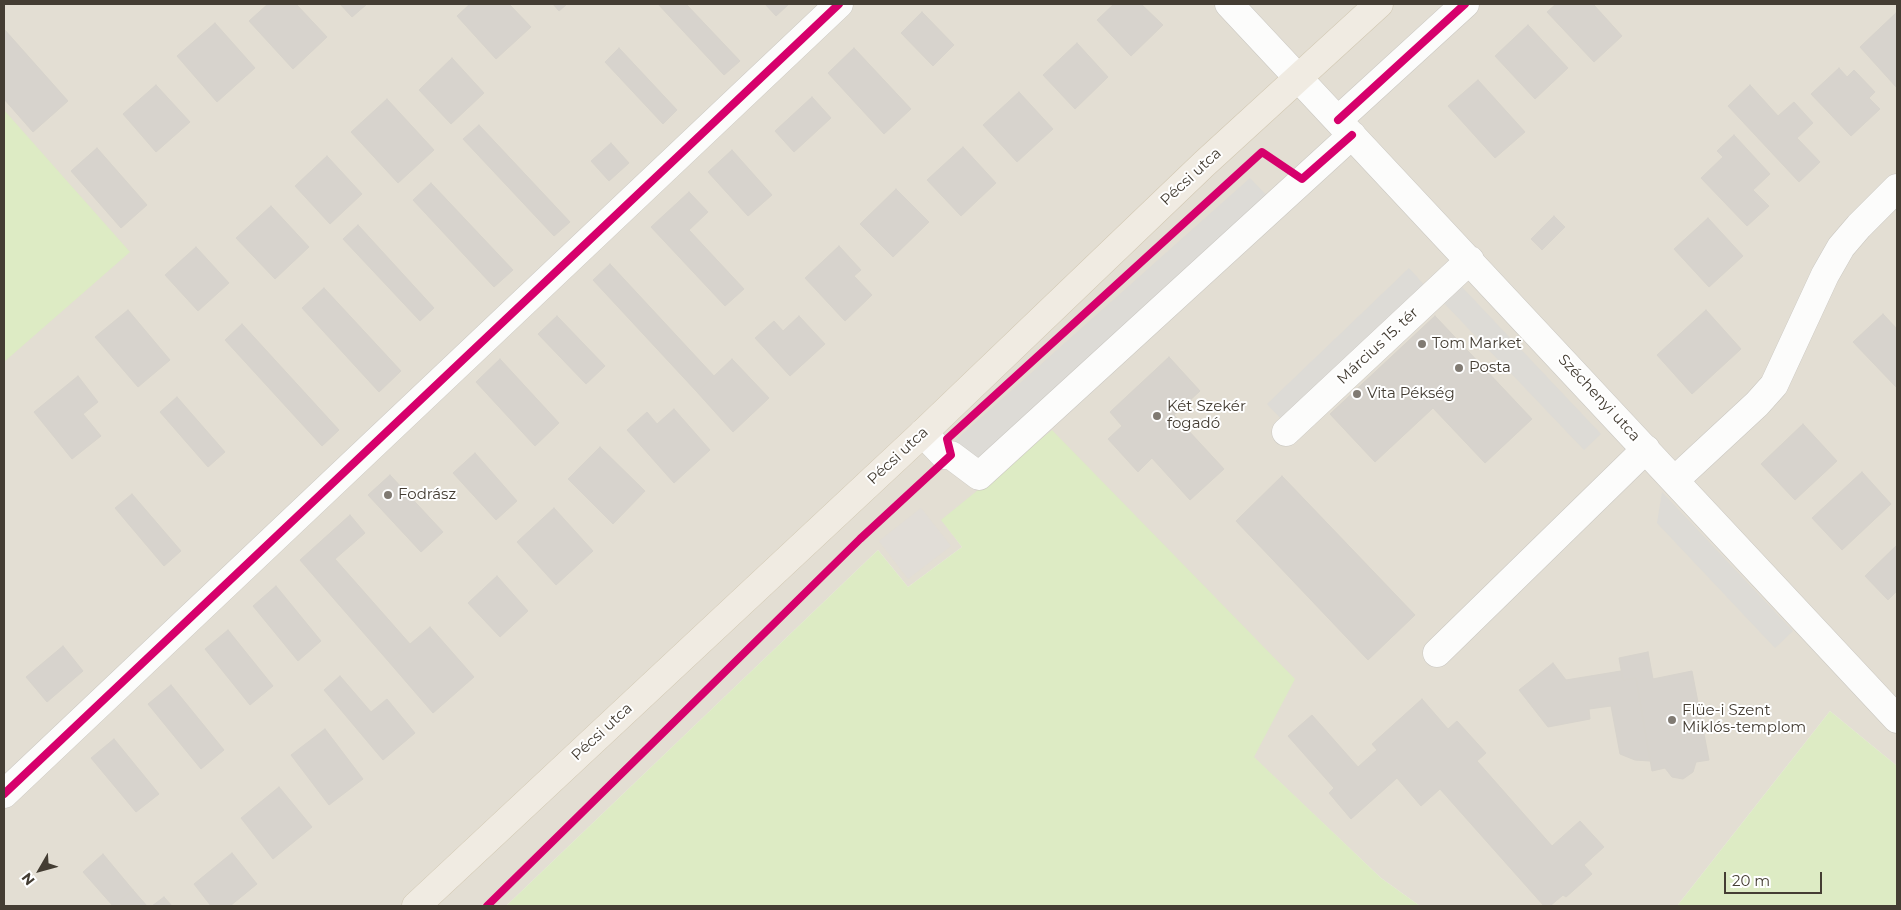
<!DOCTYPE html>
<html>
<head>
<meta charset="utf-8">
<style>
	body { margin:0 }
	#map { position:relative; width:1901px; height:910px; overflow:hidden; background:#eeece6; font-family:Montserrat,sans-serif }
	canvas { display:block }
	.frame { position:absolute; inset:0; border:5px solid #443d33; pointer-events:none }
	.north { position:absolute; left:15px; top:845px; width:50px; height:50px; -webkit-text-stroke:4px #fff; paint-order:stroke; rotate:232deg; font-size:14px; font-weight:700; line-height:20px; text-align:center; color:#443d33 }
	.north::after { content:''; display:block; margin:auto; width:18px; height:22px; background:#443d33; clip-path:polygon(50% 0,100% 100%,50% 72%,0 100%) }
	.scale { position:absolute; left:1724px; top:872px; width:98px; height:22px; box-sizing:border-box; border:2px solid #443d33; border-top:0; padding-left:6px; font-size:15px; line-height:18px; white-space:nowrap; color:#443d33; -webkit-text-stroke:4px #fff; paint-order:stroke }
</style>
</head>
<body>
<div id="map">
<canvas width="1901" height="910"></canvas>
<div class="frame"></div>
<div class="north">N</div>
<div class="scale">20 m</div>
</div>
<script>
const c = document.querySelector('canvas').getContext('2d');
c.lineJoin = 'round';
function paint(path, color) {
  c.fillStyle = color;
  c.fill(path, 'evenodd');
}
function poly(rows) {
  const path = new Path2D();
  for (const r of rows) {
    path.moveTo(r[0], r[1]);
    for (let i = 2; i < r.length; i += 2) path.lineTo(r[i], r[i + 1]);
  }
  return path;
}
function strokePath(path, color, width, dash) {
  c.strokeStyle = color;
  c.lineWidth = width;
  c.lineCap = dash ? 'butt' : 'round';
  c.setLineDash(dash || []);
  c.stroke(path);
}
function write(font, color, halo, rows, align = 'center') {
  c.font = font + ' Montserrat,sans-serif';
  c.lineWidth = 4;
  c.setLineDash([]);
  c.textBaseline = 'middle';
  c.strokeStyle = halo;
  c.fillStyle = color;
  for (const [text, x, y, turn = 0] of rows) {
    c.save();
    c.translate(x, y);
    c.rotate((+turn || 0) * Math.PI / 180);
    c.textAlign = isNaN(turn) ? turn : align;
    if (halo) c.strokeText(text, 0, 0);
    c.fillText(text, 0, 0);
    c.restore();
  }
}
paint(poly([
	[4,4,1897,4,1897,766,1830,711,1677,906,1420,906,1381,878,1253,757,942,520,962,547,908,587,878,550,506,906,4,906]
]), '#e3ded3');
paint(poly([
	[921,508,951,546,908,579,879,541]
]), '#e1ddd7');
paint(poly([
	[4,110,130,252,4,362],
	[1052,430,1295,679,1254,757,1381,878,1420,906,506,906,878,550,908,587,962,547,941,520],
	[1830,711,1897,766,1897,906,1677,906]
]), '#ddebc4');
paint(poly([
	[1250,178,1275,204,979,476,951,455,956,440],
	[1409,268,1427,288,1285,423,1267,404],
	[1461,286,1601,434,1584,450,1443,302],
	[1662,492,1793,631,1775,648,1657,523]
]), '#dddbd6');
const building = poly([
	[268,4,296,4,327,37,293,69,249,21,268,4],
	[340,4,367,4,352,17,340,4],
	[470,4,509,4,531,27,496,59,457,16,470,4],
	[553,4,567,4,559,11,553,4],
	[658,4,686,4,740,61,724,75,658,4],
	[765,4,789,4,776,16,765,4],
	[1114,4,1141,4,1163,25,1131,56,1097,20,1114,4],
	[1556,4,1593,4,1622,36,1594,62,1547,12,1556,4],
	[922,12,954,45,933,66,901,33,922,12],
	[1896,13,1897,14,1897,88,1860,47,1896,13],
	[215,23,255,68,217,102,177,56,215,23],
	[1528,25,1568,68,1535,99,1495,56,1528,25],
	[4,29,68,101,33,132,4,99,4,29],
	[1077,43,1108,77,1075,109,1043,75,1077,43],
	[619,48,677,110,663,124,605,62,619,48],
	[854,48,911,109,884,134,828,73,854,48],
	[452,58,484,93,451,124,419,90,452,58],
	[1839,68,1847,77,1854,70,1875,92,1869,98,1880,109,1851,136,1811,94,1839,68],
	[1478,80,1525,132,1495,158,1448,106,1478,80],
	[156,85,190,122,156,152,123,114,156,85],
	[1750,85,1778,116,1794,102,1813,123,1797,138,1820,162,1799,182,1728,106,1750,85],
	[1019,92,1053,129,1017,162,983,125,1019,92],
	[812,97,831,118,794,152,775,131,812,97],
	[387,99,434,150,398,183,351,132,387,99],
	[479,125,570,222,554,236,463,139,479,125],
	[1734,135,1770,174,1753,190,1769,206,1747,226,1701,178,1723,157,1717,151,1734,135],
	[611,143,629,163,609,181,591,161,611,143],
	[963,147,996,183,961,216,927,180,963,147],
	[97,148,147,205,121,228,71,171,97,148],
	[732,150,772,195,748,216,708,172,732,150],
	[327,156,362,194,330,224,295,186,327,156],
	[431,183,513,270,494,287,413,200,431,183],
	[896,189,929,222,893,257,860,224,896,189],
	[689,192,708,212,689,230,744,289,725,306,651,227,689,192],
	[271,206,309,247,275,279,236,238,271,206],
	[1554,216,1565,227,1542,250,1531,239,1554,216],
	[1708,218,1743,256,1709,287,1674,249,1708,218],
	[358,225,434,308,420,321,343,239,358,225],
	[839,246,861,270,854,276,872,295,845,321,805,278,839,246],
	[196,247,229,283,198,311,165,275,196,247],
	[610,264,714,376,697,392,593,280,610,264],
	[324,288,401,371,379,392,302,308,324,288],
	[128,310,170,360,138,387,95,337,128,310],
	[1706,310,1741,349,1692,394,1657,355,1706,310],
	[1883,314,1897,329,1897,388,1853,342,1883,314],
	[557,316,605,366,586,384,538,334,557,316],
	[799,316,825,344,790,376,755,338,774,321,783,331,799,316],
	[1435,316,1532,419,1485,463,1433,408,1375,462,1330,414,1435,316],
	[242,324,339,430,322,446,225,340,242,324],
	[1169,357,1200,391,1174,415,1224,469,1190,500,1152,458,1138,472,1108,439,1122,426,1110,412,1169,357],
	[500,359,559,423,535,446,476,382,500,359],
	[732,359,769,398,733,432,697,392,732,359],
	[78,376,98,402,83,414,101,436,72,459,34,412,78,376],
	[177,397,225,452,208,467,160,412,177,397],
	[674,409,710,450,674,483,627,430,647,412,657,424,674,409],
	[1803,424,1837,461,1795,500,1761,464,1803,424],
	[600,447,645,491,613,524,568,479,600,447],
	[475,453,517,501,496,520,453,473,475,453],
	[1862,472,1891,504,1842,550,1812,518,1862,472],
	[390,475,443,532,421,552,368,495,390,475],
	[1282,476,1415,615,1368,660,1236,521,1282,476],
	[132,494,181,551,164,566,115,508,132,494],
	[554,508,593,551,556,585,517,542,554,508],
	[350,515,365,533,335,559,410,644,389,662,300,560,350,515],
	[1897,545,1897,591,1888,600,1865,576,1897,545],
	[497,576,528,611,500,637,468,603,497,576],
	[276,586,321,641,298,661,253,606,276,586],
	[430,627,474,677,433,713,389,662,430,627],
	[228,630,273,686,250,705,205,649,228,630],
	[63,646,83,671,47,702,26,677,63,646],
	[1648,652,1653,679,1692,671,1709,760,1696,762,1693,772,1683,779,1672,777,1665,768,1652,771,1636,678,1623,680,1619,658,1648,652],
	[1553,663,1566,680,1621,671,1623,680,1636,678,1650,761,1635,760,1620,754,1611,706,1589,709,1590,719,1548,727,1519,690,1553,663],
	[340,676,371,712,387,699,415,733,383,760,324,690,340,676],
	[171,685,224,750,201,769,148,704,171,685],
	[1422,699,1448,729,1457,721,1486,753,1477,761,1552,846,1580,821,1604,847,1584,865,1592,874,1566,897,1563,895,1550,906,1544,906,1440,789,1421,806,1397,778,1351,819,1329,793,1334,788,1288,736,1312,715,1358,767,1377,750,1372,744,1422,699],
	[325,729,363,779,329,805,291,755,325,729],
	[114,739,159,794,136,812,91,758,114,739],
	[279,787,312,827,273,859,241,818,279,787],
	[232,853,257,884,230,906,211,906,194,884,232,853],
	[103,854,133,890,113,906,83,872,103,854],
	[133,890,147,906,113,906,133,890],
	[164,897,172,906,152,906,164,897]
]);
paint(building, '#d7d3cd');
strokePath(building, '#d7d3cc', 1);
const minor = poly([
	[1229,4,1897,719],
	[1338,120,1465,4],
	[1286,432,1470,260],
	[923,433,944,455,951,455,979,476,1352,135],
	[1675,480,1757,404,1774,385,1825,275,1841,247,1859,226,1897,188],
	[1437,653,1646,449],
	[4,794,839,4]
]);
const major = poly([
	[416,906,923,433,1204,164,1379,4]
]);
strokePath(minor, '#cbc8c2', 29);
strokePath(major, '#d2c8b2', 29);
strokePath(minor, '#fcfcfb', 28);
strokePath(major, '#f0ebe2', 28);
strokePath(poly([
	[1338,120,1465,4],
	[4,794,839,4],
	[487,906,860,539,951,455,947,439,1262,152,1302,179,1352,135]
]), '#d6006c', 8);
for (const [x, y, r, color] of [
	[1422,344,5,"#807a72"],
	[1459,368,5,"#807a72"],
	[1357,394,5,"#807a72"],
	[1157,416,5,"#807a72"],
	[388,495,5,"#807a72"],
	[1672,720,5,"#807a72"]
]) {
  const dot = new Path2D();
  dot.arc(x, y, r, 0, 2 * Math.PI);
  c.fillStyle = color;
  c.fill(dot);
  strokePath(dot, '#fff', 2);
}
write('15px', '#443d33', '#fff', [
	["Pécsi utca",1191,177,-43],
	["Március 15. tér",1378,346,-43],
	["Széchenyi utca",1599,398,47],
	["Pécsi utca",898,456,-43],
	["Pécsi utca",602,732,-43]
]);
write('15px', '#443d33', '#fff', [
	["Tom Market",1432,344],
	["Posta",1469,368],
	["Vita Pékség",1367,394],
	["Két Szekér",1167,407],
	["fogadó",1167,424],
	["Fodrász",398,495],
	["Flüe-i Szent",1682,711],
	["Miklós-templom",1682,728]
], 'left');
</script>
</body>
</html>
